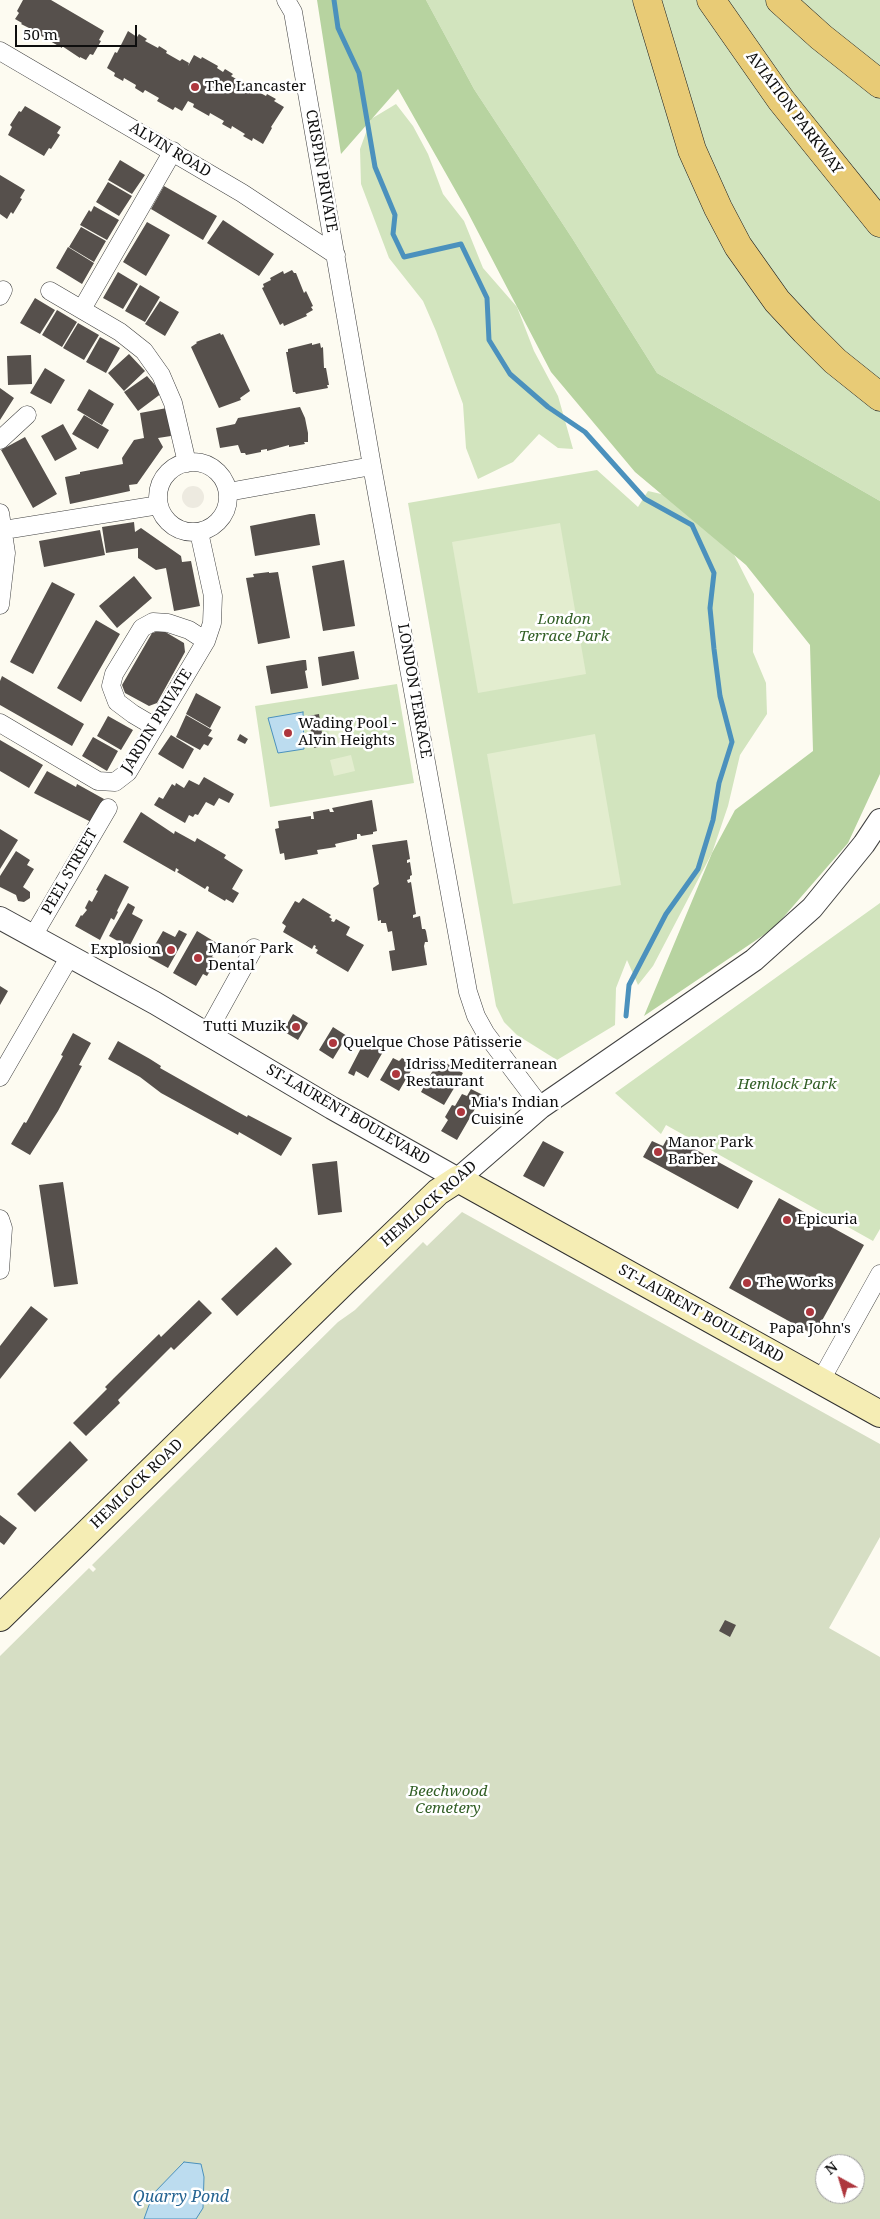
<!DOCTYPE html>
<html>
<head>
<meta charset="utf-8">
<style>
	body { margin:0 }
	#map { position:relative; width:880px; height:2219px; overflow:hidden; background:#fdfbf1; font-family:"Noto Serif",serif }
	canvas { display:block }
	.north { position:absolute; left:815px; top:2154px; width:50px; height:50px; box-sizing:border-box; background:#fff; border:1px solid #9f9f9f; border-radius:50%; rotate:321deg; font-size:14px; font-weight:700; line-height:20px; text-align:center; color:#0e0e0e }
	.north::after { content:''; display:block; margin:auto; width:18px; height:22px; background:#ae373e; clip-path:polygon(50% 0,100% 100%,50% 72%,0 100%) }
	.scale { position:absolute; left:15px; top:25px; width:122px; height:22px; box-sizing:border-box; border:2px solid #0e0e0e; border-top:0; padding-left:6px; font-size:15px; line-height:18px; white-space:nowrap; color:#0e0e0e; -webkit-text-stroke:4px #fff; paint-order:stroke }
</style>
</head>
<body>
<div id="map">
<canvas width="880" height="2219"></canvas>
<div class="north">N</div>
<div class="scale">50 m</div>
</div>
<script>
const c = document.querySelector('canvas').getContext('2d');
c.lineJoin = 'round';
function paint(path, color) {
  c.fillStyle = color;
  c.fill(path, 'evenodd');
}
function poly(rows) {
  const path = new Path2D();
  for (const r of rows) {
    if (r.length === 3) {
      path.moveTo(r[0] + r[2], r[1]);
      path.arc(r[0], r[1], r[2], 0, 2 * Math.PI);
      continue;
    }
    path.moveTo(r[0], r[1]);
    for (let i = 2; i < r.length; i += 2) path.lineTo(r[i], r[i + 1]);
  }
  return path;
}
function strokePath(path, color, width, dash) {
  c.strokeStyle = color;
  c.lineWidth = width;
  c.lineCap = dash ? 'butt' : 'round';
  c.setLineDash(dash || []);
  c.stroke(path);
}
function write(font, color, halo, rows, align = 'center') {
  c.font = font + ' "Noto Serif",serif';
  c.lineWidth = 5;
  c.setLineDash([]);
  c.textBaseline = 'middle';
  c.strokeStyle = halo;
  c.fillStyle = color;
  for (const [text, x, y, turn = 0] of rows) {
    c.save();
    c.translate(x, y);
    c.rotate((+turn || 0) * Math.PI / 180);
    c.textAlign = isNaN(turn) ? turn : align;
    if (halo) c.strokeText(text, 0, 0);
    c.fillText(text, 0, 0);
    c.restore();
  }
}
paint(poly([
	[426,0,880,0,880,501,657,373,572,238,474,89],
	[396,104,413,126,428,154,443,194,464,221,483,268,517,307,534,351,558,396,573,449,558,448,539,434,513,462,478,479,466,448,463,404,436,331,423,301,389,258,361,184,360,149,371,119],
	[597,470,638,507,648,491,683,499,716,519,754,594,753,652,766,683,767,714,740,755,728,806,712,853,653,966,638,985,627,960,616,988,615,1025,557,1060,517,1035,504,1022,496,1006,408,503],
	[397,684,414,783,270,807,255,706],
	[880,903,880,1229,873,1241,666,1125,661,1134,615,1093]
]), '#d2e4be');
paint(poly([
	[317,0,426,0,474,89,572,238,657,373,880,501,880,774,848,843,774,928,644,1016,712,853,735,810,813,751,810,645,746,565,635,472,551,372,466,209,398,89,341,154]
]), '#b7d3a0');
paint(poly([
	[462,1212,880,1444,880,1537,829,1628,880,1657,880,2219,0,2219,0,1656,89,1568,93,1572,96,1569,92,1565,338,1322,355,1310,423,1242,427,1246],
	[825,2164,855,2164,855,2194,825,2194]
]), '#d6dec4');
paint(poly([
	[560,523,586,674,478,693,452,542],
	[341,716,347,741,331,744,326,719],
	[595,734,621,885,513,904,487,754],
	[351,755,355,771,334,776,330,760]
]), '#e3edcf');
paint(poly([
	[193,497,11]
]), '#edeae0');
const water = poly([
	[303,712,304,749,278,753,268,718,303,712],
	[184,2162,201,2164,204,2177,203,2208,196,2219,144,2219,153,2194,184,2162]
]);
paint(water, '#bcdcef');
strokePath(water, '#4b91bd', 1);
strokePath(poly([
	[334,0,338,28,359,73,375,167,395,215,393,234,404,257,461,244,487,298,489,340,510,374,548,407,585,432,645,499,692,525,714,573,710,608,714,649,720,696,732,742,719,783,713,820,698,869,666,914,629,985,626,1016]
]), '#4b91bd', 5);
paint(poly([
	[23,0,51,0,104,31,99,40,101,41,93,55,90,54,86,60,80,57,80,58,62,46,62,48,38,34,39,33,21,24,22,23,15,19,19,13,17,11],
	[128,31,137,37,139,34,147,39,145,41,158,48,159,46,167,51,166,53,180,61,182,59,189,63,188,66,194,55,201,59,202,57,218,66,217,68,223,72,225,69,233,74,231,76,245,84,247,82,255,87,253,89,266,96,267,94,276,99,274,101,284,107,271,127,272,128,263,144,253,138,252,141,243,136,245,134,232,126,231,129,222,124,224,121,210,113,209,116,193,107,194,104,188,101,182,111,175,107,173,110,157,101,159,98,145,90,143,93,135,88,136,85,124,78,123,81,114,76,115,73,107,68,115,52,117,53],
	[25,106,61,127,57,133,60,135,51,149,49,148,44,156,8,135,12,127,10,125,19,111,21,112],
	[120,160,145,175,132,194,108,180],
	[0,175,25,190,20,198,22,199,13,214,11,212,7,219,0,214],
	[108,182,132,196,119,216,96,202],
	[164,186,217,216,203,240,151,209],
	[94,206,119,220,107,240,80,225,89,210,91,212],
	[223,220,274,254,259,276,207,243],
	[147,222,170,235,146,276,123,262],
	[81,227,106,241,94,262,69,247],
	[68,247,94,263,82,284,56,268],
	[292,270,294,273,296,273,304,293,306,291,313,306,311,307,313,310,306,314,307,316,284,326,283,323,280,325,262,288,264,287,263,284,271,280,270,278,283,271,284,274],
	[118,272,138,284,123,309,103,298],
	[140,285,160,297,145,322,125,311],
	[35,298,55,310,40,334,20,323],
	[160,301,179,312,165,336,145,324],
	[57,310,77,322,62,347,42,335],
	[78,323,99,335,84,360,63,348],
	[220,333,221,335,223,334,250,391,240,398,241,400,219,408,191,347,197,343,196,342],
	[100,337,120,348,106,373,86,362],
	[312,343,312,345,320,343,321,348,323,347,324,368,326,368,329,385,327,385,328,388,296,394,295,392,293,392,286,352,288,352,288,349],
	[129,354,145,371,124,391,108,373],
	[31,355,32,384,8,385,7,356],
	[45,368,65,380,51,404,30,393],
	[147,376,162,393,138,411,124,392],
	[0,388,14,398,0,420],
	[89,389,114,404,102,425,77,410],
	[300,407,305,418,308,433,308,442,304,442,305,444,289,447,289,445,267,451,267,449,261,450,261,452,246,455,245,453,241,453,238,445,220,448,216,428,235,424,238,418],
	[167,408,171,436,158,438,163,447,137,484,129,485,130,491,70,504,65,477,80,474,80,472,123,464,122,458,134,440,144,438,140,413],
	[84,415,109,430,98,449,72,434],
	[63,424,77,449,55,461,41,436],
	[25,437,57,494,33,508,1,450],
	[310,514,315,514,320,545,255,556,250,526],
	[134,522,135,532,141,528,181,556,182,562,191,561,200,606,174,611,166,568,156,570,138,558,138,548,106,553,102,527],
	[100,530,105,555,44,567,39,541],
	[344,560,355,626,323,631,312,566],
	[269,572,269,573,278,572,290,638,258,644,246,578,254,577,253,574],
	[134,576,152,598,117,628,99,606],
	[52,582,75,594,33,674,10,662],
	[96,620,120,634,81,702,57,688],
	[162,630,184,643,185,652,157,703,149,706,125,693,122,685,152,633],
	[354,651,359,679,322,686,318,657],
	[303,660,306,660,307,670,305,671,308,688,271,694,266,666],
	[2,676,84,724,72,746,0,705,0,681],
	[196,693,221,707,210,728,186,714],
	[319,714,324,746,314,748,308,716],
	[186,715,212,730,208,736,213,738,208,746,204,744,200,750,176,737],
	[108,716,133,730,121,750,97,736],
	[240,734,248,739,245,744,237,740],
	[171,735,194,749,183,769,158,754],
	[93,737,118,751,107,771,82,756],
	[0,740,43,765,29,788,0,771],
	[47,771,76,787,77,784,104,799,91,822,34,793],
	[204,777,234,794,229,803,219,798,214,806,206,802,198,815,195,814,193,817,189,815,185,823,154,805,159,797,163,799,172,784,175,786,176,783,184,788,189,780,199,785],
	[372,800,377,831,373,832,373,834,361,836,360,834,357,834,357,839,335,844,336,847,317,850,318,854,285,860,284,853,280,854,275,829,279,828,278,821,311,816,311,819,314,819,313,812,329,809,330,812,334,812,332,808],
	[141,812,174,834,175,831,195,842,197,838,226,855,224,858,243,870,232,889,239,893,233,903,226,899,225,901,208,891,209,887,207,886,205,889,177,872,179,870,176,868,175,872,123,842],
	[0,829,18,840,0,869],
	[407,840,410,859,407,860,407,863,410,862,412,875,410,876,410,879,407,880,408,883,411,882,416,914,413,915,413,918,420,916,422,929,425,929,426,931,428,942,425,942,424,946,427,965,392,971,389,951,395,950,392,931,388,932,386,923,381,923,381,920,378,921,373,888,379,884,372,845],
	[16,851,30,860,27,865,34,869,23,887,30,892,30,898,24,902,18,901,16,895,0,887,0,876],
	[105,874,129,887,117,911,118,912,114,920,111,918,100,940,75,926,81,915,82,916,87,910,85,908,89,900,92,902,98,891,96,890],
	[303,898,331,915,329,917,332,919,331,921,334,922,336,919,350,927,346,935,364,945,348,972,316,953,318,950,315,948,316,946,314,945,312,949,283,932,286,926,282,923,295,901,299,903],
	[128,903,135,907,132,914,143,920,127,951,121,947,123,944,109,936],
	[179,930,187,934,168,968,148,957,163,931,175,937],
	[197,931,220,945,212,957,217,959,207,976,203,974,196,986,173,973],
	[0,986,8,991,0,1005],
	[293,1014,308,1023,298,1040,283,1031],
	[333,1027,347,1036,333,1059,319,1050],
	[73,1033,91,1043,79,1065,82,1066,58,1111,30,1155,11,1144,24,1122,26,1123,63,1056,61,1055],
	[380,1040,386,1043,382,1049,384,1050,368,1078,356,1071,354,1076,348,1073,361,1048,364,1049,365,1046,372,1050],
	[118,1041,150,1059,161,1066,160,1068,236,1111,247,1117,248,1115,292,1138,281,1156,239,1132,238,1135,161,1093,140,1077,108,1059],
	[393,1058,399,1061,402,1058,411,1063,412,1069,399,1091,380,1080],
	[439,1059,463,1073,444,1105,421,1092],
	[471,1089,483,1095,457,1140,441,1131,448,1120,445,1117,452,1105,455,1106,462,1094,467,1096],
	[669,1135,753,1181,738,1209,643,1157,652,1141,663,1146],
	[543,1141,564,1152,544,1187,523,1176],
	[337,1161,342,1212,318,1215,312,1164],
	[63,1182,78,1284,54,1287,39,1185],
	[779,1198,864,1245,814,1335,729,1288],
	[276,1247,292,1264,237,1316,221,1299],
	[199,1300,212,1313,174,1350,171,1347,118,1400,120,1403,86,1436,73,1423,107,1389,105,1387,114,1378,159,1334,161,1337],
	[31,1306,48,1319,0,1379,0,1346],
	[70,1441,88,1460,35,1512,17,1494],
	[0,1515,17,1528,4,1545,0,1542],
	[725,1620,736,1625,730,1637,719,1631]
]), '#56504c');
const minor = poly([
	[286,0,293,12,372,466,468,992,476,1016,486,1034,541,1107],
	[0,51,242,193,336,255],
	[50,291,120,332,144,351,161,375,173,403,187,463],
	[0,296,3,290],
	[82,309,173,151],
	[0,440,27,415],
	[193,497,35],
	[228,492,372,466],
	[0,513,6,553,0,605],
	[4,530,159,505],
	[0,723,98,781,115,782,128,772,206,641,212,623,213,596,199,532],
	[155,727,133,714,117,702,111,686,114,674,142,628,153,622,168,623,189,630,206,641],
	[33,936,108,808],
	[207,1033,254,948],
	[0,1077,70,956],
	[0,1219,3,1228,0,1270],
	[821,1380,880,1274]
]);
const tertiary = poly([
	[0,918,155,1003,332,1108,458,1179,541,1107,754,960,812,908,864,844,880,820]
]);
const secondary = poly([
	[0,1618,343,1283,438,1192,458,1179,880,1414]
]);
const primary = poly([
	[647,0,692,150,718,208,738,246,777,301,805,331,835,361,880,397],
	[711,0,781,100,880,223],
	[780,0,821,37,880,84]
]);
strokePath(minor, '#414141', 19);
strokePath(tertiary, '#414141', 24);
strokePath(secondary, '#303030', 28);
strokePath(primary, '#1f1f1f', 29);
strokePath(minor, '#fff', 18);
strokePath(tertiary, '#fff', 22);
strokePath(secondary, '#f5edb4', 26);
strokePath(primary, '#e8cb76', 28);
for (const [x, y, r, color] of [
	[195,87,5,"#ae373e"],
	[288,733,5,"#ae373e"],
	[171,950,5,"#ae373e"],
	[198,958,5,"#ae373e"],
	[296,1027,5,"#ae373e"],
	[333,1043,5,"#ae373e"],
	[396,1074,5,"#ae373e"],
	[461,1112,5,"#ae373e"],
	[658,1152,5,"#ae373e"],
	[787,1220,5,"#ae373e"],
	[747,1283,5,"#ae373e"],
	[810,1312,5,"#ae373e"]
]) {
  const dot = new Path2D();
  dot.arc(x, y, r, 0, 2 * Math.PI);
  c.fillStyle = color;
  c.fill(dot);
  strokePath(dot, '#fff', 2);
}
write('15px', '#0e0e0e', '#fff', [
	["The Lancaster",205,87],
	["Wading Pool -",298,724],
	["Alvin Heights",298,741],
	["Manor Park",208,949],
	["Dental",208,966],
	["Explosion",161,950,"right"],
	["Tutti Muzik",286,1027,"right"],
	["Quelque Chose Pâtisserie",343,1043],
	["Idriss Mediterranean",406,1065],
	["Restaurant",406,1082],
	["Mia's Indian",471,1103],
	["Cuisine",471,1120],
	["Manor Park",668,1143],
	["Barber",668,1160],
	["Epicuria",797,1220],
	["The Works",757,1283],
	["Papa John's",810,1329,"center"]
], 'left');
write('15px', '#0e0e0e', '#fff', [
	["AVIATION PARKWAY",794,113,53],
	["ALVIN ROAD",170,150,31],
	["CRISPIN PRIVATE",321,171,80],
	["LONDON TERRACE",414,691,80],
	["JARDIN PRIVATE",157,721,-58],
	["PEEL STREET",70,872,-60],
	["ST-LAURENT BOULEVARD",348,1115,30],
	["HEMLOCK ROAD",429,1204,-41],
	["ST-LAURENT BOULEVARD",701,1314,29],
	["HEMLOCK ROAD",137,1484,-44]
]);
write('italic 15px', '#325f26', '#fff', [
	["London",564,620],
	["Terrace Park",564,637],
	["Hemlock Park",787,1085],
	["Beechwood",448,1792],
	["Cemetery",448,1809]
]);
write('italic 16px', '#266492', '#fff', [
	["Quarry Pond",181,2197]
]);
</script>
</body>
</html>
